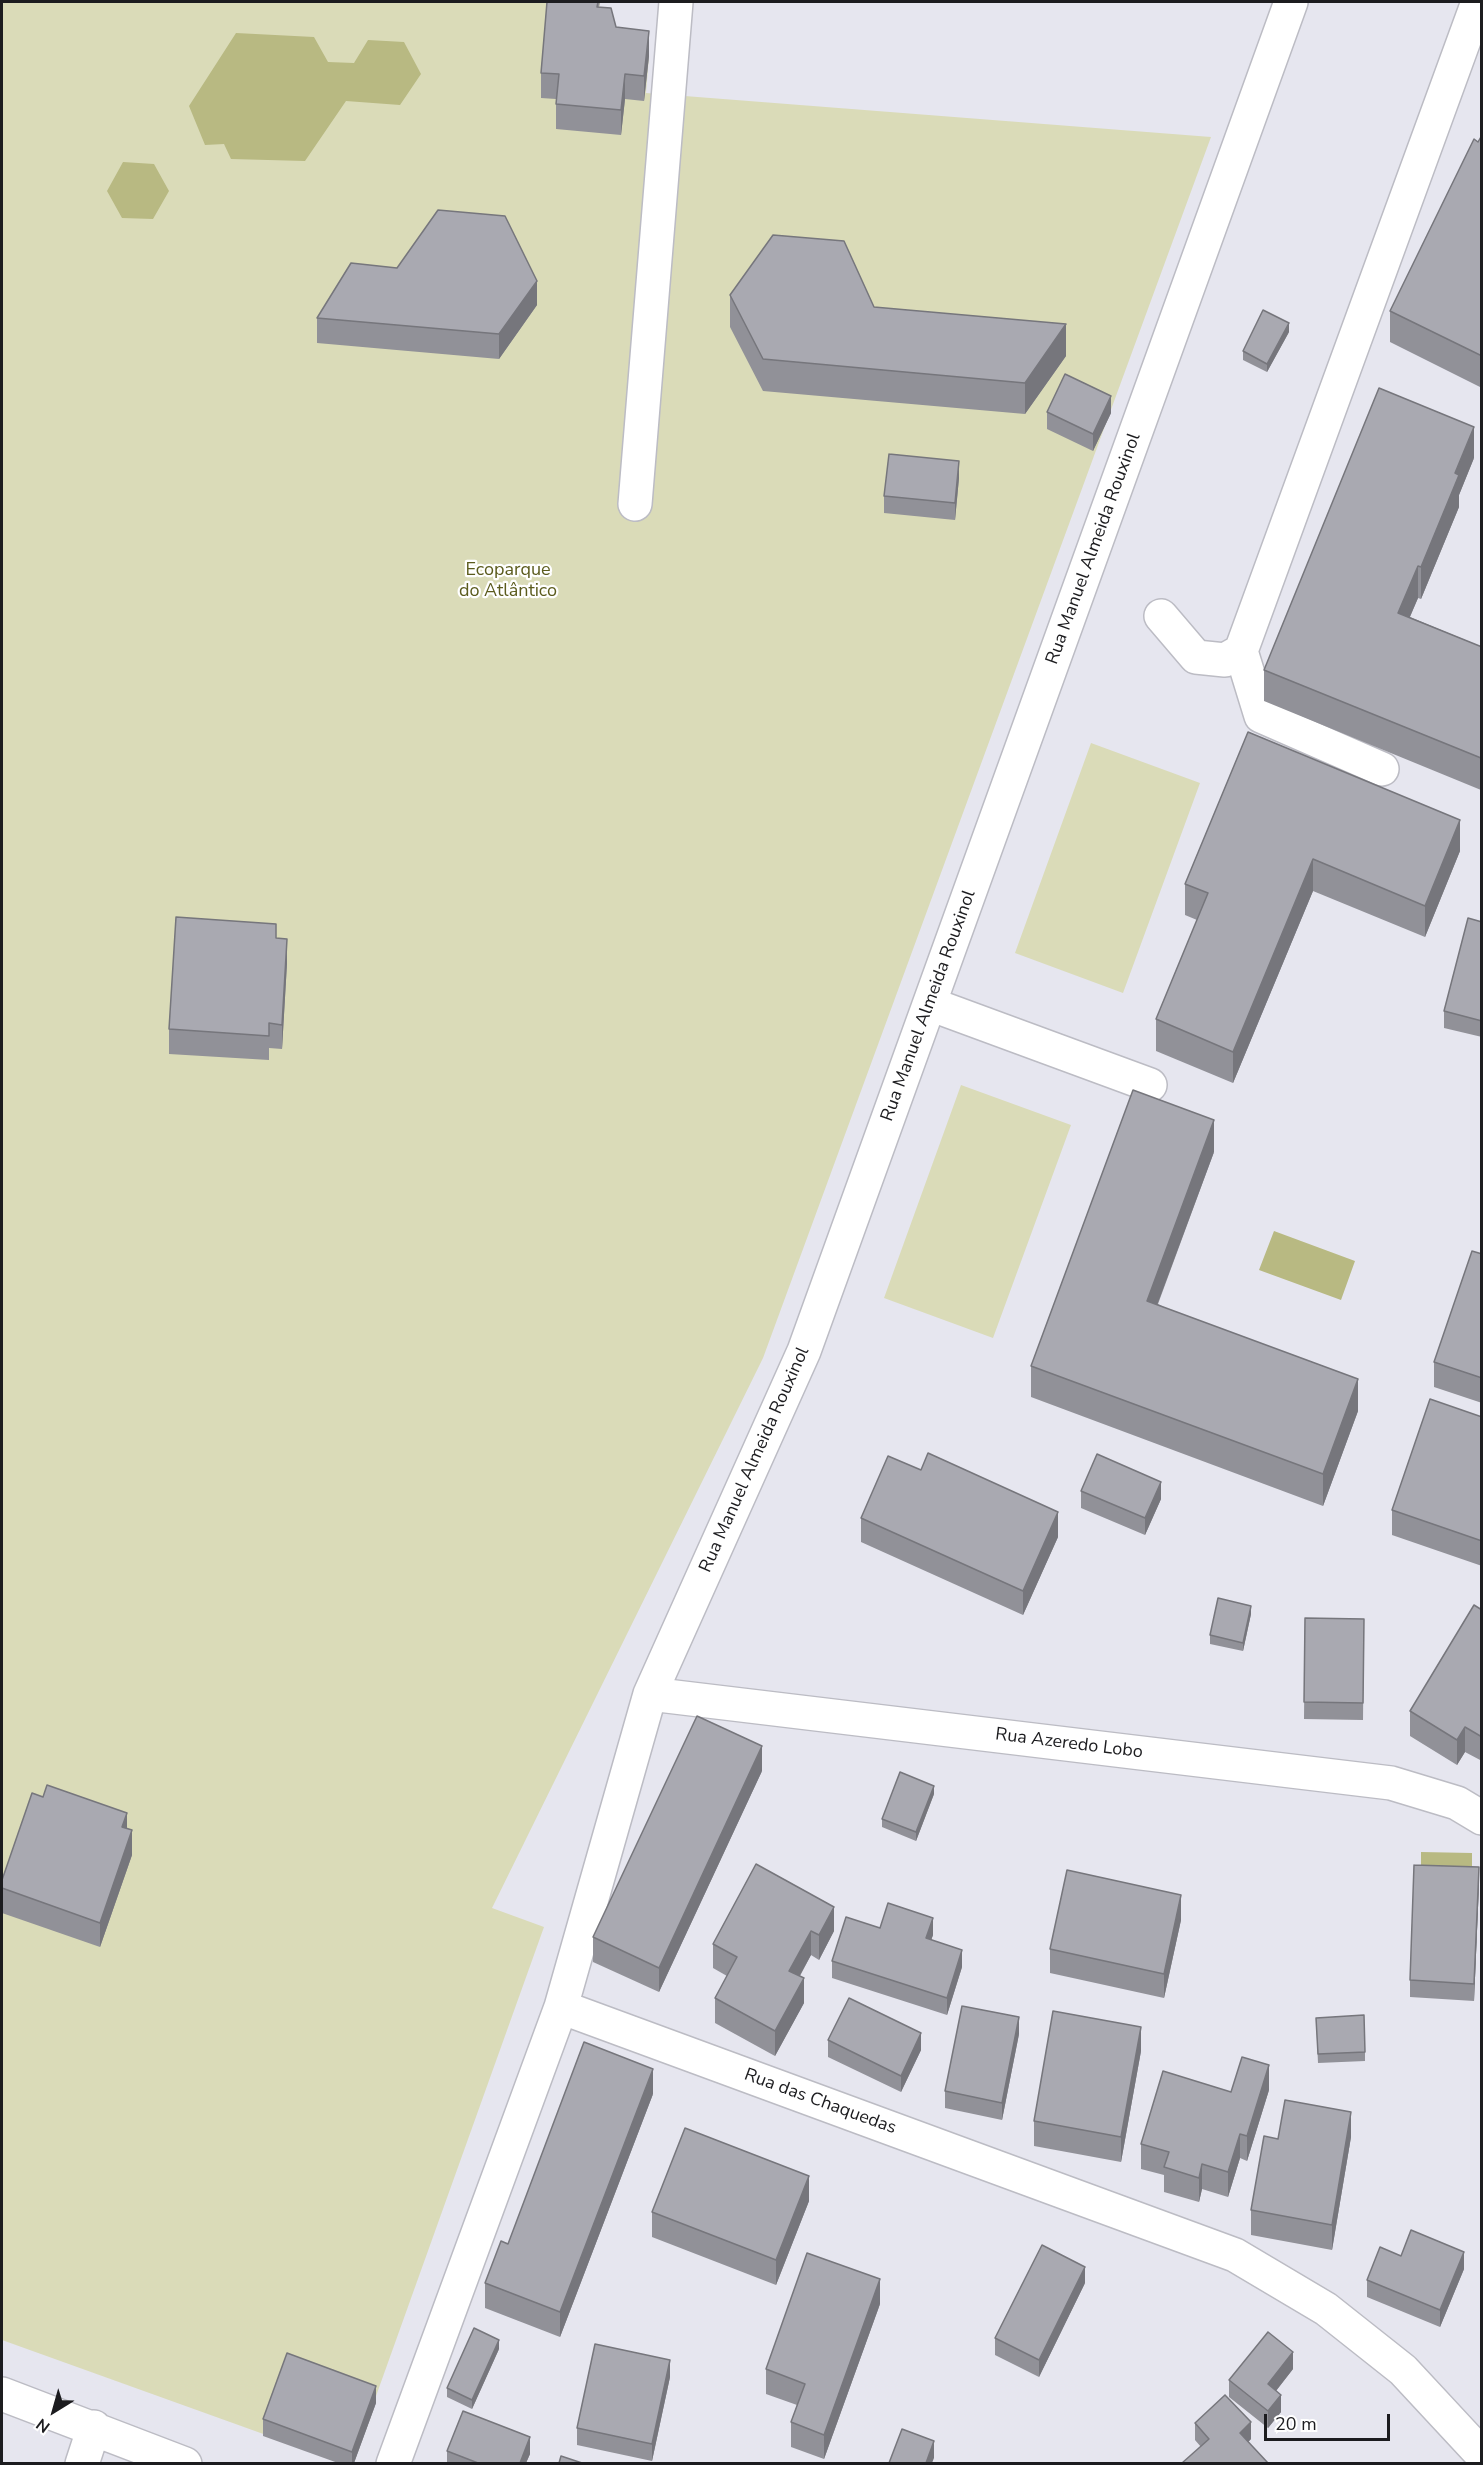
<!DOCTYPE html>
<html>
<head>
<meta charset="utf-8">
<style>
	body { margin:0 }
	#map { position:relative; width:1483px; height:2465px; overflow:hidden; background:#e6e6ef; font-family:"Nunito Sans",sans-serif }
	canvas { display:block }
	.frame { position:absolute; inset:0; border:3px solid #1c1c1f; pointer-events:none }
	.north { position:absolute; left:24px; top:2381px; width:60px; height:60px; -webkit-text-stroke:4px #fff; paint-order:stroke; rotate:217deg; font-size:16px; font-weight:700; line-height:24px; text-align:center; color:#1c1c1f }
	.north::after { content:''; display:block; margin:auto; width:21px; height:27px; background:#1c1c1f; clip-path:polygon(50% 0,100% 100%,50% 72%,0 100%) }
	.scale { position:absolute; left:1264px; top:2414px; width:126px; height:27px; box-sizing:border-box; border:3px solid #1c1c1f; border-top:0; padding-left:8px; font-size:18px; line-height:21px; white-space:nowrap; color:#1c1c1f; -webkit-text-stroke:4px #fff; paint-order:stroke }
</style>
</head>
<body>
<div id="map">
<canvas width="1483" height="2465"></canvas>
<div class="frame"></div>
<div class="north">N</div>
<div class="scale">20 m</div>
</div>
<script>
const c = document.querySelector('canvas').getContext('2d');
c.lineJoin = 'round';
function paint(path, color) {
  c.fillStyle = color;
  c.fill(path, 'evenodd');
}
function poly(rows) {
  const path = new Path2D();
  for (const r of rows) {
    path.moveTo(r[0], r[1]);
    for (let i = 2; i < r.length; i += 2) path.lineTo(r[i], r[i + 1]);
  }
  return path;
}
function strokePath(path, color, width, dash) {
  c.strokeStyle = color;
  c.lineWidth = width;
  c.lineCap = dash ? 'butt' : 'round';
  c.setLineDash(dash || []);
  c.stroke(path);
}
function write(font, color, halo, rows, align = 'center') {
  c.font = font + ' "Nunito Sans",sans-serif';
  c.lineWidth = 4.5;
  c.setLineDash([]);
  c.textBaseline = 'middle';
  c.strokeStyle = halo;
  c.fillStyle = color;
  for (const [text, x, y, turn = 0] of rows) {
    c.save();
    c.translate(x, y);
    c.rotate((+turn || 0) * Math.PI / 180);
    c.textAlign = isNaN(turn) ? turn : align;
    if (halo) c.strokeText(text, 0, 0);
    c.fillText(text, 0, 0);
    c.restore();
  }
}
paint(poly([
	[2,2,600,2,597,32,649,56,646,93,1211,137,763,1358,492,1908,544,1927,352,2463,344,2463,2,2340],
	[1091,743,1200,783,1123,993,1015,953],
	[961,1085,1071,1125,993,1338,884,1298]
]), '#dadbb8');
paint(poly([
	[236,33,314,37,328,62,354,63,368,40,404,42,421,74,400,105,346,101,305,161,231,159,224,144,205,145,189,106],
	[123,162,154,164,169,191,153,219,122,218,107,191],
	[1274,1231,1355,1261,1341,1300,1259,1270],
	[1421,1852,1472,1853,1472,1877,1421,1876]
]), '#b8b982');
const minor = poly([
	[635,504,676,2],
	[1161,616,1196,657,1225,660,1241,651,1478,2],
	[1241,651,1261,716,1382,769],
	[930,1004,1150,1085],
	[650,1694,1391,1783,1457,1803,1482,1818],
	[561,2007,1235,2255,1326,2309,1403,2370,1482,2455],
	[2,2394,185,2464],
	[82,2464,94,2427],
	[393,2464,561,2007,650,1694,804,1351,1291,2]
]);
strokePath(minor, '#bcbcc4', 36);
strokePath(minor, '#fff', 33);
paint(poly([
	[547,2,600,2,599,7,616,27,649,56,644,101,625,99,621,135,556,129,556,99,541,98,541,73],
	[1482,91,1482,126,1480,125,1480,93],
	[1482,135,1482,388,1390,342,1390,311],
	[397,268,537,305,499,359,317,343,317,318],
	[730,295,874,307,1066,356,1025,414,763,391,730,327],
	[1289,332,1267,372,1243,360,1243,351],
	[1047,412,1111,413,1093,451,1047,429],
	[1474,458,1459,495,1459,507,1421,599,1418,598,1410,617,1482,647,1482,788,1481,790,1264,701,1264,670],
	[959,478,955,520,884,513,884,496],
	[1248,732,1460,851,1425,937,1313,891,1233,1083,1156,1051,1156,1019,1197,920,1185,915,1185,884],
	[1482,922,1482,1037,1444,1028,1444,1011],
	[276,938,287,963,282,1049,269,1048,269,1060,169,1054,169,1029],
	[1214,1152,1158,1304,1358,1411,1323,1506,1031,1397,1031,1366],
	[1482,1194,1482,1224,1480,1224,1480,1199],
	[1482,1254,1482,1403,1434,1387,1434,1362],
	[1482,1417,1482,1566,1392,1535,1392,1510],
	[1081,1491,1161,1499,1145,1535,1081,1508],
	[861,1518,1058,1537,1023,1615,861,1542],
	[1482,1610,1482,1761,1465,1752,1457,1765,1410,1736,1410,1711],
	[1251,1614,1243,1651,1210,1644,1210,1635],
	[1305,1618,1364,1619,1363,1720,1304,1719],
	[762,1771,659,1992,593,1962,593,1937],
	[934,1794,916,1841,882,1827,882,1819],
	[127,1828,132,1855,100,1947,2,1913,2,1880],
	[756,1864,834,1931,819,1960,811,1955,800,1976,804,2003,775,2056,715,2023,715,1998,727,1976,713,1968,713,1944],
	[1479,1884,1474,2001,1410,1997,1410,1980],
	[1181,1920,1164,1998,1050,1973,1050,1949],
	[880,1928,933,1935,931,1940,962,1967,947,2015,832,1978,832,1961],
	[1316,2018,1365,2052,1365,2061,1318,2063],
	[1019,2034,1002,2120,945,2108,945,2091],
	[828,2040,921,2050,901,2092,828,2057],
	[1141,2051,1121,2162,1034,2146,1034,2121],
	[1269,2090,1247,2161,1240,2158,1228,2197,1202,2189,1199,2202,1164,2192,1164,2175,1141,2169,1141,2144],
	[653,2094,560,2337,485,2308,485,2283,508,2244],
	[1351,2137,1332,2250,1251,2235,1251,2210,1278,2139],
	[809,2201,776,2285,652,2237,652,2212],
	[1401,2256,1464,2269,1440,2327,1367,2297,1367,2280],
	[1085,2283,1039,2377,995,2355,995,2338],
	[880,2304,824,2459,791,2447,791,2422,797,2405,766,2394,766,2369],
	[499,2349,472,2409,447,2397,447,2388],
	[1293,2369,1276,2391,1281,2412,1268,2428,1229,2397,1229,2380],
	[670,2377,652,2461,577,2445,577,2428],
	[376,2403,354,2463,338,2463,263,2436,263,2419],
	[1195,2423,1251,2439,1248,2442,1201,2447,1195,2440],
	[447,2451,530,2454,526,2463,447,2463]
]), '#919198');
paint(poly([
	[649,31,649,56,644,101,644,76],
	[625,74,625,99,621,135,621,110],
	[537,281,537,305,499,359,499,334],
	[1289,323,1289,332,1267,372,1267,364],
	[1066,324,1066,356,1025,414,1025,383],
	[1111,396,1111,413,1093,451,1093,434],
	[1474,427,1474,458,1459,495,1459,507,1421,599,1421,567,1455,473],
	[959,461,959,478,955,520,955,503],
	[1418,566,1418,598,1398,644,1398,613],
	[1482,756,1482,788,1481,790,1481,758],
	[1460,820,1460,851,1425,937,1425,906],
	[1313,859,1313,891,1233,1083,1233,1052],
	[287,939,287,963,282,1049,282,1025],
	[1214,1120,1214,1152,1147,1332,1147,1301],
	[1358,1379,1358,1411,1323,1506,1323,1474],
	[1161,1482,1161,1499,1145,1535,1145,1518],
	[1058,1512,1058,1537,1023,1615,1023,1591],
	[1251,1606,1251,1614,1243,1651,1243,1643],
	[1465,1727,1465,1752,1457,1765,1457,1740],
	[762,1746,762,1771,659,1992,659,1968],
	[934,1786,934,1794,916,1841,916,1832],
	[127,1813,127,1838,122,1827],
	[132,1830,132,1855,100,1947,100,1923],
	[1479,1867,1479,1884,1474,2001,1474,1984],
	[1181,1895,1181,1920,1164,1998,1164,1974],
	[834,1907,834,1931,819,1960,819,1935],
	[933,1918,933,1935,926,1955,926,1938],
	[811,1931,811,1955,789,1995,789,1971],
	[962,1950,962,1967,947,2015,947,1998],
	[804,1978,804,2003,775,2056,775,2031],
	[1019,2017,1019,2034,1002,2120,1002,2103],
	[1141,2027,1141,2051,1121,2162,1121,2137],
	[921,2033,921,2050,901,2092,901,2076],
	[1269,2065,1269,2090,1247,2161,1247,2136],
	[653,2069,653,2094,560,2337,560,2312],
	[1351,2112,1351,2137,1332,2250,1332,2225],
	[1240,2134,1240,2158,1228,2197,1228,2172],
	[1202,2164,1202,2189,1199,2202,1199,2178],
	[809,2176,809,2201,776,2285,776,2260],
	[1464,2252,1464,2269,1440,2327,1440,2310],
	[1085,2267,1085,2283,1039,2377,1039,2360],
	[880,2279,880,2304,824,2459,824,2435],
	[499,2340,499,2349,472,2409,472,2400],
	[1293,2352,1293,2369,1268,2401,1268,2384],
	[670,2360,670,2377,652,2461,652,2444],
	[376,2386,376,2403,354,2463,352,2463,352,2452],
	[1281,2395,1281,2412,1268,2428,1268,2411],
	[1251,2422,1251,2439,1240,2450,1240,2433],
	[530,2437,530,2454,526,2463,520,2463],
	[934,2441,934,2458,932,2463,926,2463]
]), '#76767c');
const building = poly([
	[547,2,598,2,597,7,611,8,616,27,649,31,644,76,625,74,621,110,556,104,559,74,541,73,547,2],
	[1482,135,1482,356,1390,311,1474,139,1478,142,1482,135],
	[438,210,505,216,537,281,499,334,317,318,351,263,397,268,438,210],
	[773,235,844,241,874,307,1066,324,1025,383,763,359,730,295,773,235],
	[1263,310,1289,323,1267,364,1243,351,1263,310],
	[1065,374,1111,396,1093,434,1047,412,1065,374],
	[1379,388,1474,427,1455,473,1459,475,1421,567,1418,566,1398,613,1482,647,1482,756,1481,758,1264,670,1379,388],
	[889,454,959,461,955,503,884,496,889,454],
	[1248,732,1460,820,1425,906,1313,859,1233,1052,1156,1019,1208,893,1185,884,1248,732],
	[176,917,276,924,276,938,287,939,282,1025,269,1023,269,1036,169,1029,176,917],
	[1468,918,1482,922,1482,1021,1444,1011,1468,918],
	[1133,1090,1214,1120,1147,1301,1358,1379,1323,1474,1031,1366,1133,1090],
	[1472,1251,1482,1254,1482,1378,1434,1362,1472,1251],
	[1430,1399,1482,1417,1482,1541,1392,1510,1430,1399],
	[928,1453,1058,1512,1023,1591,861,1518,888,1456,921,1470,928,1453],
	[1097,1454,1161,1482,1145,1518,1081,1491,1097,1454],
	[1218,1598,1251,1606,1243,1643,1210,1635,1218,1598],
	[1474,1605,1482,1610,1482,1737,1465,1727,1457,1740,1410,1711,1474,1605],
	[1305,1618,1364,1619,1363,1703,1304,1702,1305,1618],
	[697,1716,762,1746,659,1968,593,1937,697,1716],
	[900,1772,934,1786,916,1832,882,1819,900,1772],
	[47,1785,127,1813,122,1827,132,1830,100,1923,2,1888,2,1880,32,1793,43,1797,47,1785],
	[756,1864,834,1907,819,1935,811,1931,789,1971,804,1978,775,2031,715,1998,737,1957,713,1944,756,1864],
	[1414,1865,1479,1867,1474,1984,1410,1980,1414,1865],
	[1067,1870,1181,1895,1164,1974,1050,1949,1067,1870],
	[888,1903,933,1918,926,1938,962,1950,947,1998,832,1961,846,1917,880,1928,888,1903],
	[849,1998,921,2033,901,2076,828,2040,849,1998],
	[962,2006,1019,2017,1002,2103,945,2091,962,2006],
	[1053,2011,1141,2027,1121,2137,1034,2121,1053,2011],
	[1364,2015,1365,2052,1318,2054,1316,2018,1364,2015],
	[584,2042,653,2069,560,2312,485,2283,501,2241,508,2244,584,2042],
	[1242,2057,1269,2065,1247,2136,1240,2134,1228,2172,1202,2164,1199,2178,1164,2167,1169,2152,1141,2144,1163,2071,1231,2092,1242,2057],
	[1285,2100,1351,2112,1332,2225,1251,2210,1264,2136,1278,2139,1285,2100],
	[685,2128,809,2176,776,2260,652,2212,685,2128],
	[1411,2230,1464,2252,1440,2310,1367,2280,1380,2247,1401,2256,1411,2230],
	[1042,2245,1085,2267,1039,2360,995,2338,1042,2245],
	[807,2253,880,2279,824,2435,791,2422,805,2384,766,2369,807,2253],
	[474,2328,499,2340,472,2400,447,2388,474,2328],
	[1268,2332,1293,2352,1268,2384,1281,2395,1268,2411,1229,2380,1268,2332],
	[595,2344,670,2360,652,2444,577,2428,595,2344],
	[287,2353,376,2386,352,2452,263,2419,287,2353],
	[1225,2395,1251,2422,1240,2433,1268,2463,1182,2463,1209,2439,1195,2423,1225,2395],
	[463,2411,530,2437,520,2463,478,2463,447,2451,463,2411],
	[902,2429,934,2441,926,2463,889,2463,902,2429],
	[561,2456,582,2463,559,2463,561,2456]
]);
paint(building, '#a9a9b1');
strokePath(building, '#76767c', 1.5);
write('18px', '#1c1c1f', '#fff', [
	["Rua Manuel Almeida Rouxinol",1094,549,-70],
	["Rua Manuel Almeida Rouxinol",929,1006,-70],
	["Rua Manuel Almeida Rouxinol",755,1460,-66],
	["Rua Azeredo Lobo",1069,1744,7],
	["Rua das Chaquedas",820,2102,20]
]);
write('18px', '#5b5b1d', '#fff', [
	["Ecoparque",508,571],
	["do Atlântico",508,592]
]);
</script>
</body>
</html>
